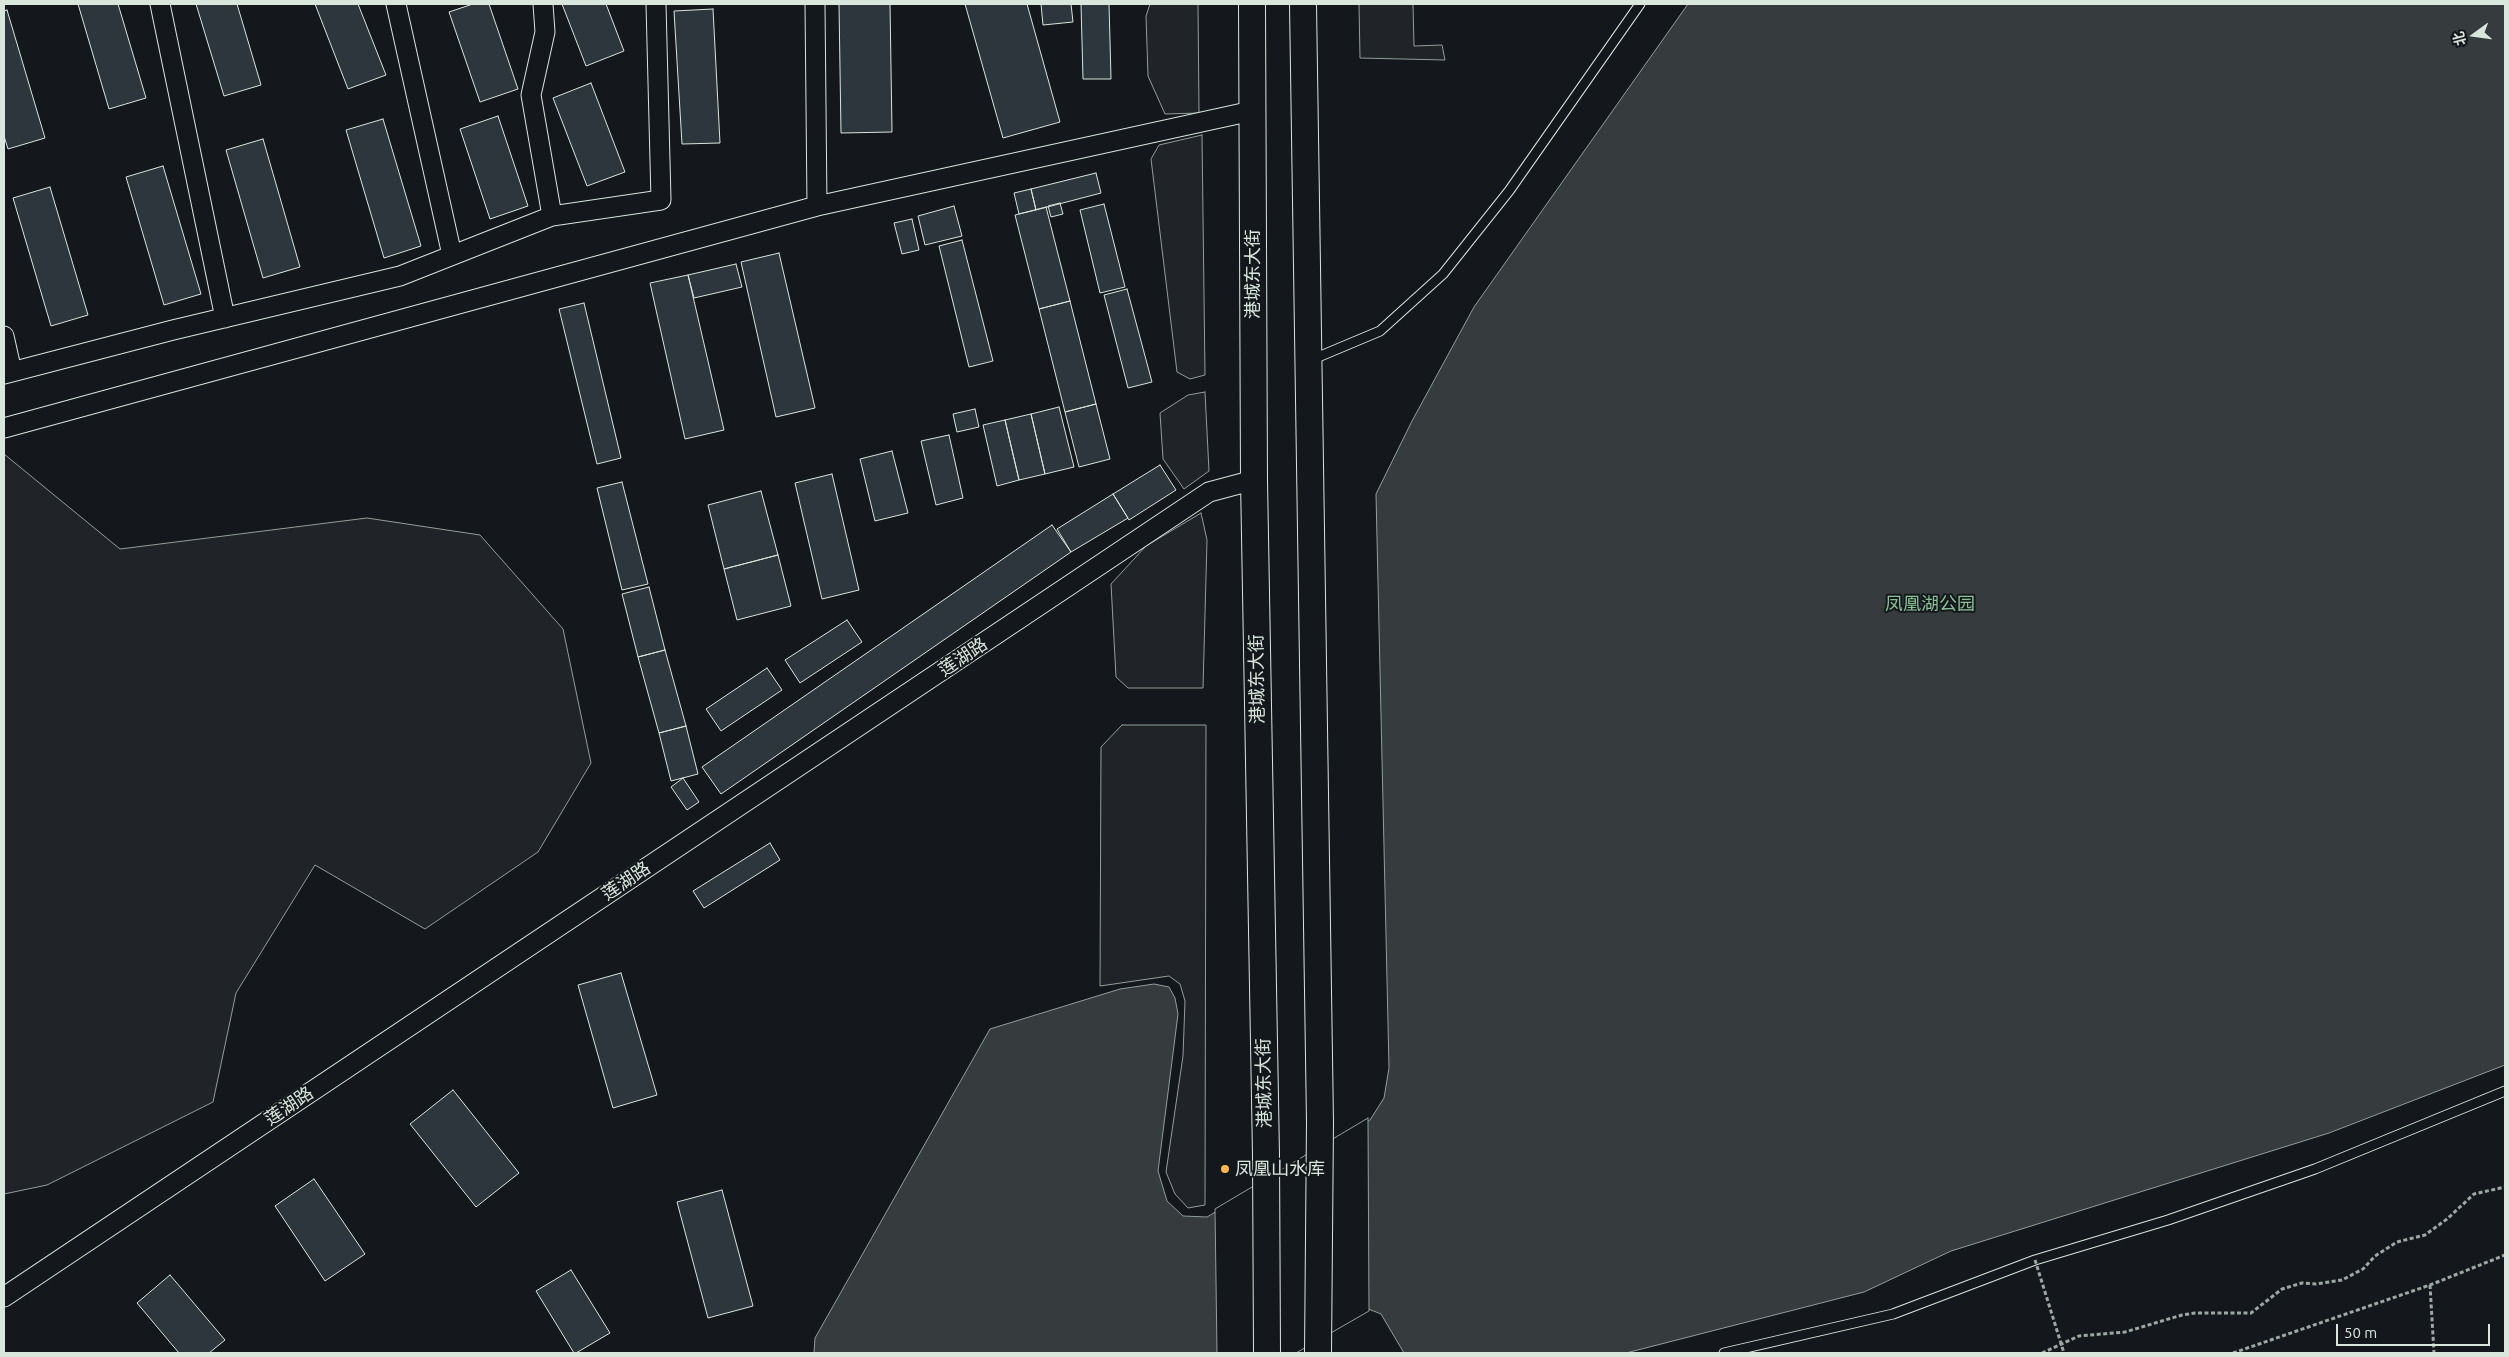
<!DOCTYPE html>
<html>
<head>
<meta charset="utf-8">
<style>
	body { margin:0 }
	#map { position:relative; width:2509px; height:1357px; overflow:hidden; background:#14181c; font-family:Ubuntu,"Noto Sans SC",sans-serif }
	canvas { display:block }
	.frame { position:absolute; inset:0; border:5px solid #d8e6dc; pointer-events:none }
	.north { position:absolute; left:2449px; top:10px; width:50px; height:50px; -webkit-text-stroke:4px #14181c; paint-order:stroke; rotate:256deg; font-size:14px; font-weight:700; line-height:20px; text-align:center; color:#d8e6dc }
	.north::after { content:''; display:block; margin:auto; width:18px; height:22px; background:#d8e6dc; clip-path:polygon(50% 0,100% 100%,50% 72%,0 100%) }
	.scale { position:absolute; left:2336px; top:1324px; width:154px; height:22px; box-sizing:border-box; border:2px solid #d8e6dc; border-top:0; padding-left:6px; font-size:15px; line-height:18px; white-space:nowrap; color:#d8e6dc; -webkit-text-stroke:4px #14181c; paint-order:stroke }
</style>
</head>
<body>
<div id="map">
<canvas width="2509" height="1357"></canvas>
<div class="frame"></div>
<div class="north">北</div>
<div class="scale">50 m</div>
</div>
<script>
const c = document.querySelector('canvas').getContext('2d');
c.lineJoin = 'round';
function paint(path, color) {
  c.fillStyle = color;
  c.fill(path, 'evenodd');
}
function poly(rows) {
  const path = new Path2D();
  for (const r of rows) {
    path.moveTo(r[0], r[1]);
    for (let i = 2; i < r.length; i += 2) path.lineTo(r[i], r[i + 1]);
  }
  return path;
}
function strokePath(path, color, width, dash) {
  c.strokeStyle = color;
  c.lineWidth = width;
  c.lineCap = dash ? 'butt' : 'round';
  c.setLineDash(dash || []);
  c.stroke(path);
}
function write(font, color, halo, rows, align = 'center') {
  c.font = font + ' Ubuntu,"Noto Sans SC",sans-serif';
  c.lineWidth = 4;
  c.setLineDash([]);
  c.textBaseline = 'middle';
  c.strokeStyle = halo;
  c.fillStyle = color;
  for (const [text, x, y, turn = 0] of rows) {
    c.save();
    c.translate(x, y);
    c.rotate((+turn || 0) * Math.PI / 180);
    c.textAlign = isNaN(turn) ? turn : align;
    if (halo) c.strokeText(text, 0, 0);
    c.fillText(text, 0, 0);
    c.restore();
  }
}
const green = poly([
	[1150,4,1198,4,1199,113,1165,114,1148,76,1146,16,1150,4],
	[1359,4,1413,4,1414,46,1442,45,1445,60,1360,58,1359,4],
	[1202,135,1205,375,1190,379,1177,372,1151,159,1159,145,1202,135],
	[1205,392,1209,471,1184,489,1163,459,1160,413,1188,395,1205,392],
	[4,454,120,549,367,518,480,535,563,629,591,763,538,852,425,929,315,865,236,993,213,1102,47,1185,4,1194,4,454],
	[1201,513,1207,540,1203,688,1128,688,1116,677,1111,584,1146,546,1201,513],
	[1122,725,1206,725,1205,1205,1188,1208,1175,1194,1166,1172,1183,1056,1185,1001,1180,984,1169,976,1100,986,1101,747,1122,725]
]);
paint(green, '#202428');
strokePath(green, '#939e99', 1);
const water = poly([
	[1688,4,2505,4,2505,1065,2329,1133,1951,1251,1864,1292,1626,1353,1404,1353,1381,1314,1366,1308,1292,1353,814,1353,815,1338,990,1029,1120,989,1154,984,1169,987,1175,998,1178,1014,1158,1171,1167,1201,1183,1216,1207,1217,1370,1120,1384,1098,1389,1068,1376,494,1412,421,1474,307,1688,4]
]);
paint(water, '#363b3e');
strokePath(water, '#939e99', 1);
const pier = poly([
	[1368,1118,1369,1311,1296,1353,1217,1353,1215,1209,1368,1118]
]);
paint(pier, '#14181c');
strokePath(pier, '#939e99', 1);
const building = poly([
	[78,4,118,4,146,98,109,109,78,4],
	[196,4,237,4,261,85,224,96,196,4],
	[315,4,358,4,386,75,348,89,315,4],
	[473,4,489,4,518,89,480,102,449,12,473,4],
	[562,4,606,4,624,51,586,66,562,4],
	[839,4,890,4,892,132,841,133,839,4],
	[965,4,1027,4,1060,122,1003,138,965,4],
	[1041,4,1071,4,1073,22,1043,25,1041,4],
	[1081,4,1109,4,1111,79,1083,79,1081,4],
	[713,9,720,143,682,144,674,11,713,9],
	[7,10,45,138,8,149,4,136,4,11,7,10],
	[591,83,625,172,587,186,553,98,591,83],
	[498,116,528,206,490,219,460,129,498,116],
	[383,119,421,246,384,258,346,130,383,119],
	[263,139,300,267,263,278,226,150,263,139],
	[163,166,201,294,164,305,126,177,163,166],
	[1096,173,1101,193,1036,210,1031,189,1096,173],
	[50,187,88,315,51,326,13,198,50,187],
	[1031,189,1036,210,1019,214,1014,193,1031,189],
	[1060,203,1063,214,1051,217,1048,206,1060,203],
	[1104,204,1125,287,1100,293,1080,210,1104,204],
	[954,206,962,236,925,245,918,216,954,206],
	[1046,207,1070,301,1039,309,1015,215,1046,207],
	[912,219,919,250,902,254,894,223,912,219],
	[962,240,993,361,969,367,939,246,962,240],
	[779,253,815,408,776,417,741,262,779,253],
	[736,264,742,287,694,298,688,275,736,264],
	[688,275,724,430,685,439,650,283,688,275],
	[1127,289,1152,382,1128,388,1104,295,1127,289],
	[1070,301,1096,404,1065,412,1039,309,1070,301],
	[584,303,621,458,597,464,559,309,584,303],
	[1096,404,1110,459,1079,467,1065,412,1096,404],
	[1059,407,1074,467,1045,474,1031,414,1059,407],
	[975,409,979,427,957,432,953,414,975,409],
	[1031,414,1045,474,1019,480,1005,420,1031,414],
	[1005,420,1019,480,997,486,983,425,1005,420],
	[949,435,963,498,936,505,921,441,949,435],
	[892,451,908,513,875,521,860,459,892,451],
	[1160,465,1176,490,1129,520,1113,494,1160,465],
	[832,474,859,590,822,599,795,483,832,474],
	[622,482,648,584,622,590,597,488,622,482],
	[761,491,778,555,724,569,708,505,761,491],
	[1113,494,1128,518,1071,552,1057,529,1113,494],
	[1052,525,1071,552,721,794,702,767,1052,525],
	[778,555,791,606,737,620,724,569,778,555],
	[649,587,665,650,638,657,622,594,649,587],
	[847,620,862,642,800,683,785,660,847,620],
	[665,650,686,726,659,733,638,657,665,650],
	[767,668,782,690,721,731,706,709,767,668],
	[686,726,698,774,671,781,659,733,686,726],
	[683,778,699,802,687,810,671,787,683,778],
	[770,843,780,860,704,908,693,891,770,843],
	[621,973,657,1095,613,1108,578,985,621,973],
	[453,1090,519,1173,476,1207,410,1124,453,1090],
	[314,1179,365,1254,325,1281,275,1206,314,1179],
	[722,1190,753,1306,708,1318,677,1202,722,1190],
	[571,1270,610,1333,576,1353,574,1353,536,1291,571,1270],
	[170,1275,225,1340,209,1353,179,1353,137,1303,170,1275]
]);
paint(building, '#2c363c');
strokePath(building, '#d8e6dc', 1);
const lane = poly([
	[1311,360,1380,331,1443,274,1509,191,1640,4],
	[1724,1353,1893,1314,2035,1260,2168,1220,2315,1169,2505,1091]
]);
const street = poly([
	[160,4,225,318],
	[396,4,452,255],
	[543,4,545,32,531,95,552,216],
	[815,4,817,206,1252,111],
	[4,336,12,372],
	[4,374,173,330,400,276,552,216,661,200,656,4],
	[4,428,817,206],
	[4,1297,1209,492,1254,480]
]);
const secondary = poly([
	[1252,4,1254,480,1266,1155,1267,1353],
	[1303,4,1320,1122,1318,1353]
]);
strokePath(lane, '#d8e6dc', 11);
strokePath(street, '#d8e6dc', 21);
strokePath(secondary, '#d8e6dc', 28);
strokePath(poly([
	[2430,1285,2434,1353],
	[2042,1353,2079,1336,2125,1332,2182,1315,2195,1313,2251,1313,2282,1289,2302,1283,2316,1284,2342,1280,2363,1269,2375,1256,2397,1242,2425,1235,2447,1219,2474,1194,2505,1187],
	[2233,1353,2430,1285,2505,1255]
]), '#9da8a2', 3, [4, 2.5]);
strokePath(lane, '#14181c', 9);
strokePath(street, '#14181c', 19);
strokePath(secondary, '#14181c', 26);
strokePath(poly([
	[2035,1260,2064,1353]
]), '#9da8a2', 3, [4, 2.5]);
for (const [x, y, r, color] of [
	[1225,1169,5,"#ffb74d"]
]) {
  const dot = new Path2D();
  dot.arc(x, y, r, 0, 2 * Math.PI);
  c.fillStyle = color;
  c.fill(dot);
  strokePath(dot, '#14181c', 2);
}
write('18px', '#d8e6dc', '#14181c', [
	["港城东大街",1253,274,-90],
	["莲湖路",963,657,-34],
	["港城东大街",1257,679,-91],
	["莲湖路",626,881,-34],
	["港城东大街",1264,1083,-91],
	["莲湖路",289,1106,-34]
]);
write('18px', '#8ac095', '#14181c', [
	["凤凰湖公园",1930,604]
]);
write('18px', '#d8e6dc', '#14181c', [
	["凤凰山水库",1235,1169]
], 'left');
</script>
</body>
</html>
